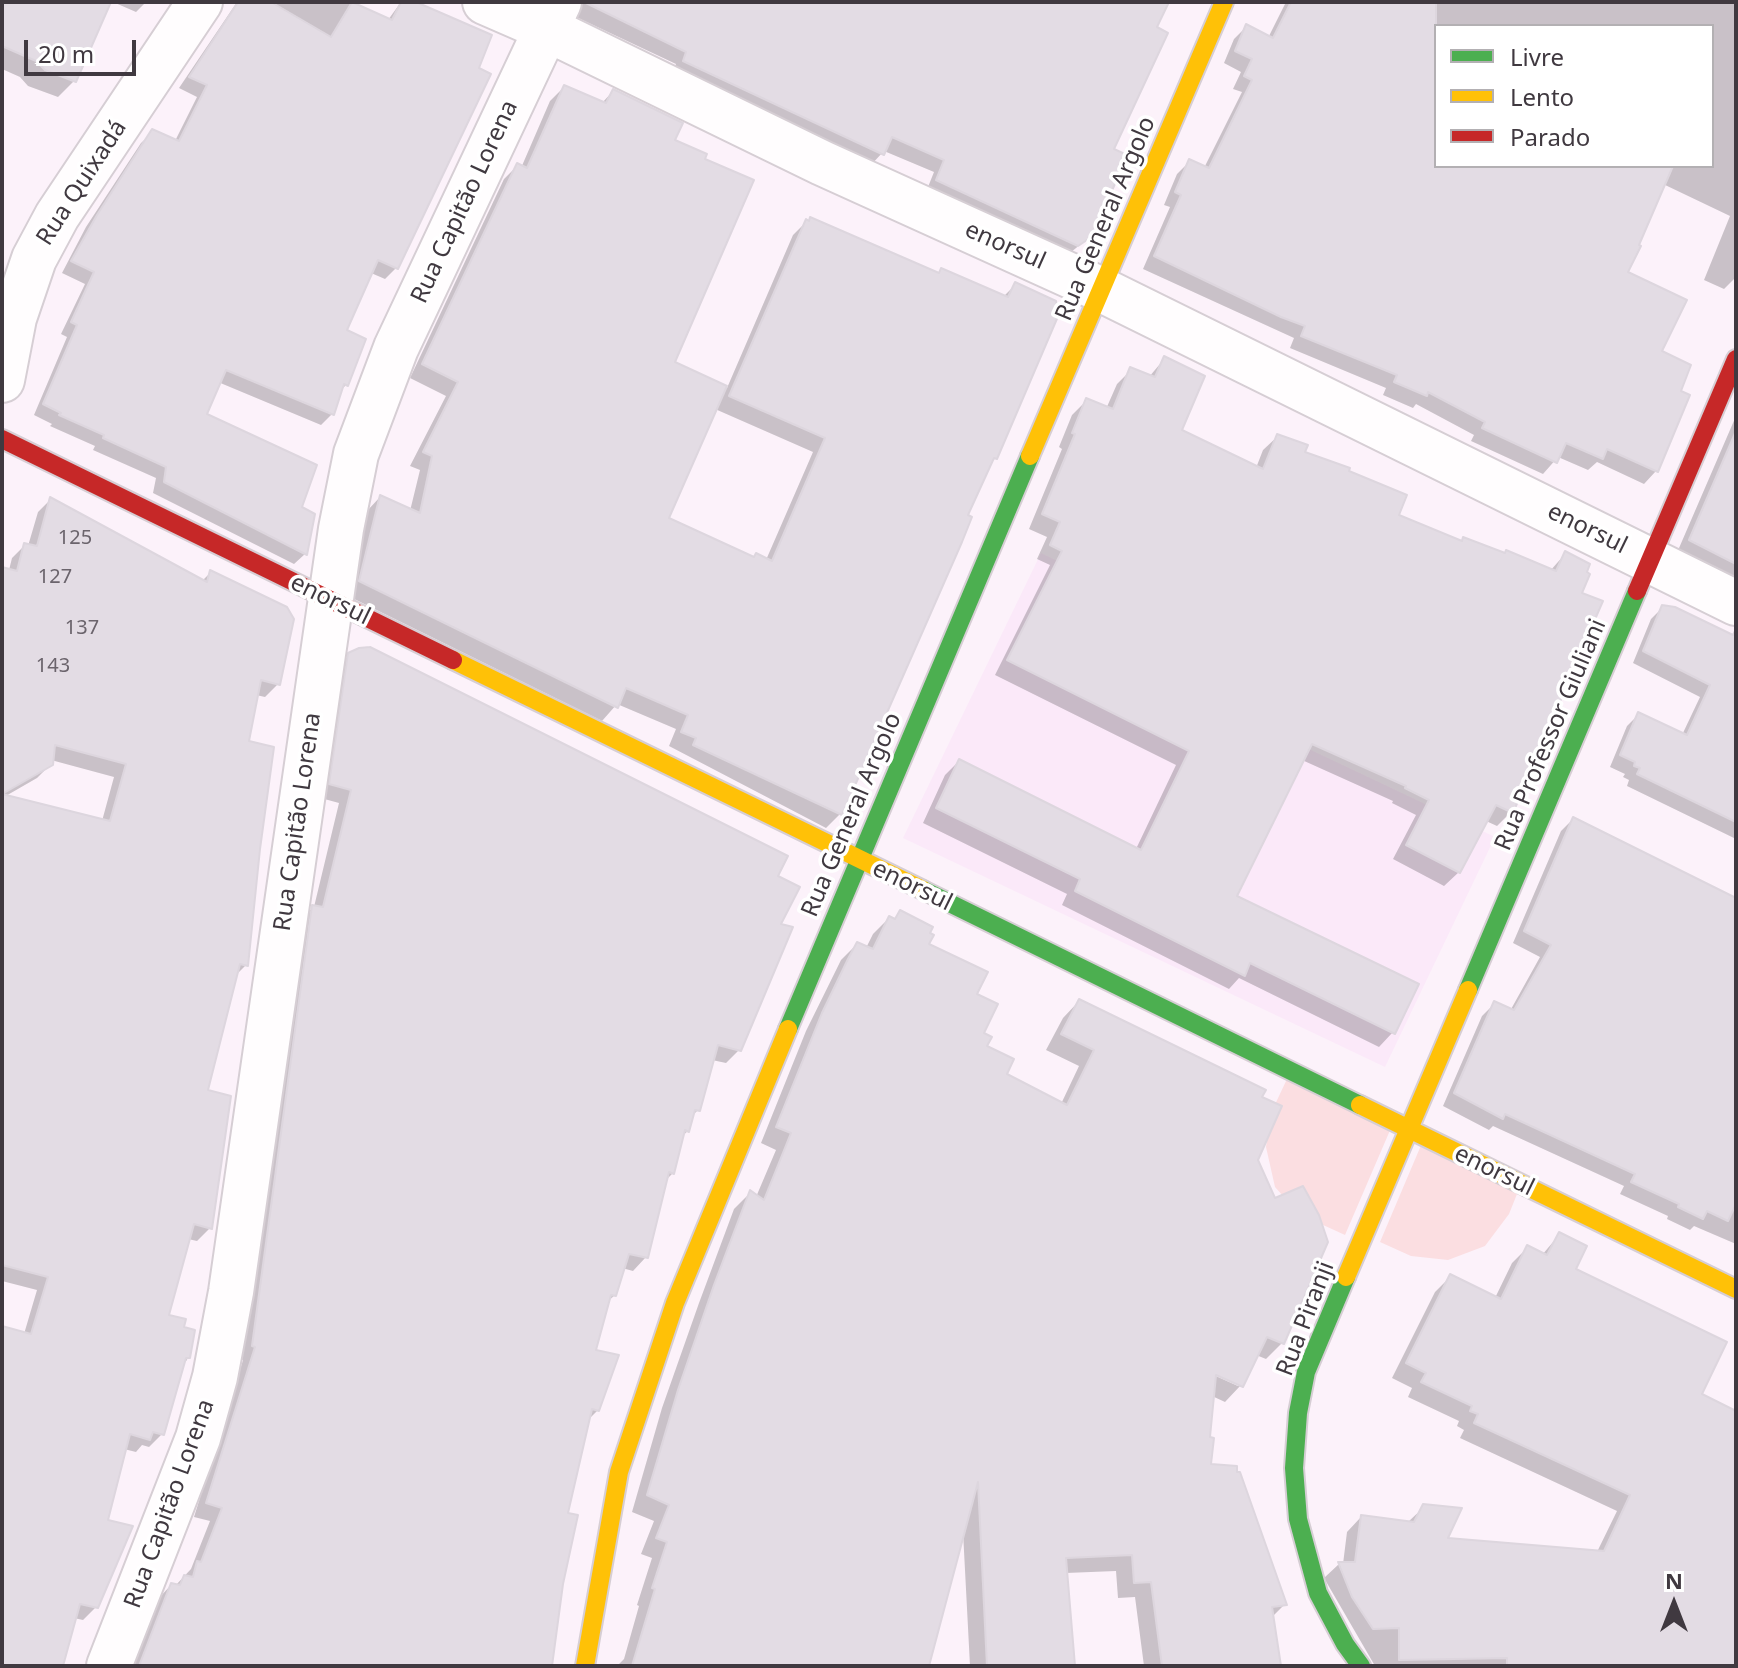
<!DOCTYPE html>
<html>
<head>
<meta charset="utf-8">
<style>
	body { margin:0 }
	#map { position:relative; width:1738px; height:1668px; overflow:hidden; background:#fcf2fa; font-family:"Noto Sans",sans-serif }
	canvas { display:block }
	.frame { position:absolute; inset:0; border:4px solid #403940; pointer-events:none }
	.legend { position:absolute; left:1434px; top:24px; width:280px; height:144px; box-sizing:border-box; background:#fff; border:2px solid #b3b0b3; margin:0; padding:10px 14px; list-style:none; font-size:24px; color:#403940 }
	.legend li { display:flex; align-items:center; gap:16px; height:40px }
	.legend b { width:40px; border:2px solid #b3b0b3 }
	.north { position:absolute; left:1634px; top:1564px; width:80px; height:80px; -webkit-text-stroke:6px #fff; paint-order:stroke; rotate:0deg; font-size:22px; font-weight:700; line-height:32px; text-align:center; color:#403940 }
	.north::after { content:''; display:block; margin:auto; width:28px; height:36px; background:#403940; clip-path:polygon(50% 0,100% 100%,50% 72%,0 100%) }
	.scale { position:absolute; left:24px; top:40px; width:112px; height:36px; box-sizing:border-box; border:4px solid #403940; border-top:0; padding-left:10px; font-size:24px; line-height:28px; white-space:nowrap; color:#403940; -webkit-text-stroke:6px #fff; paint-order:stroke }
</style>
</head>
<body>
<div id="map">
<canvas width="1738" height="1668"></canvas>
<div class="frame"></div>
<ul class="legend">
<li><b style="height:10px;background:#4caf50"></b>Livre</li>
<li><b style="height:10px;background:#ffc107"></b>Lento</li>
<li><b style="height:10px;background:#c62828"></b>Parado</li>
</ul>
<div class="north">N</div>
<div class="scale">20 m</div>
</div>
<script>
const c = document.querySelector('canvas').getContext('2d');
c.lineJoin = 'round';
function paint(path, color) {
  c.fillStyle = color;
  c.fill(path, 'evenodd');
}
function poly(rows) {
  const path = new Path2D();
  for (const r of rows) {
    path.moveTo(r[0], r[1]);
    for (let i = 2; i < r.length; i += 2) path.lineTo(r[i], r[i + 1]);
  }
  return path;
}
function strokePath(path, color, width, dash) {
  c.strokeStyle = color;
  c.lineWidth = width;
  c.lineCap = dash ? 'butt' : 'round';
  c.setLineDash(dash || []);
  c.stroke(path);
}
function write(font, color, halo, rows, align = 'center') {
  c.font = font + ' "Noto Sans",sans-serif';
  c.lineWidth = 7;
  c.setLineDash([]);
  c.textBaseline = 'middle';
  c.strokeStyle = halo;
  c.fillStyle = color;
  for (const [text, x, y, turn = 0] of rows) {
    c.save();
    c.translate(x, y);
    c.rotate((+turn || 0) * Math.PI / 180);
    c.textAlign = isNaN(turn) ? turn : align;
    if (halo) c.strokeText(text, 0, 0);
    c.fillText(text, 0, 0);
    c.restore();
  }
}
paint(poly([
	[1041,553,1245,650,1218,706,1495,837,1385,1067,903,838]
]), '#fbe9f9');
paint(poly([
	[1287,1079,1391,1128,1345,1235,1299,1214,1275,1187,1266,1147,1271,1113],
	[1422,1143,1519,1189,1509,1214,1485,1246,1448,1260,1411,1256,1380,1242]
]), '#fbdee1');
paint(poly([
	[2,2,108,2,74,81,58,97,28,86,20,77,2,69],
	[113,2,146,2,136,12],
	[237,2,350,2,388,20,401,2,411,2,396,268,385,279,371,273,344,331,346,385,340,391,332,414,321,425,218,382,204,415,300,508,305,554,294,564,153,493,156,478,93,450,95,446,50,426,52,424,34,415,67,337,61,334,85,284,62,273,86,227,141,143,153,132,175,141,197,97,179,88],
	[582,2,1155,2,1111,150,1092,235,1065,257,926,192,934,172,884,151,870,166,672,73,676,64,576,17],
	[1286,2,1736,2,1736,277,1724,289,1704,280,1730,216,1663,184,1625,273,1678,392,1688,396,1656,471,1644,484,1597,462,1588,470,1558,457,1543,474,1471,441,1474,435,1416,404,1413,408,1383,395,1386,388,1290,348,1294,338,1143,269,1170,207,1164,205,1177,174,1190,161,1204,168,1242,92,1233,89,1241,72,1224,63,1234,39,1246,27,1268,38],
	[1436,26,1712,26,1712,166,1436,166],
	[564,87,602,103,613,91,673,141,672,363,727,388,793,235,806,222,938,274,941,270,1003,297,1015,285,995,458,988,465,840,814,826,828,669,746,676,729,617,704,602,721,346,595,367,511,380,497,410,511,420,470,410,466,446,396,410,378,504,179,517,166,521,168,550,101],
	[715,409,813,452,766,560,754,558,666,519],
	[1165,358,1179,431,1256,468,1263,450,1278,436,1303,453,1346,472,1396,516,1461,543,1550,571,1565,554,1512,811,1497,826,1486,821,1459,872,1444,886,1393,859,1416,815,1392,803,1393,801,1302,760,1234,897,1393,1032,1379,1047,1239,978,1229,989,1062,905,1067,894,923,823,945,775,959,761,1136,849,1176,765,995,675,1050,565,1037,559,1047,537,1029,529,1062,449,1059,447,1072,415,1086,401,1106,409,1117,384,1131,370,1149,377],
	[1736,416,1736,585,1676,555],
	[50,500,202,581,211,572,278,684,265,697,256,695,247,742,246,965,235,976,205,1091,210,1228,197,1241,188,1239,167,1316,182,1329,193,1331,187,1360,181,1366,162,1434,149,1447,142,1445,136,1452,124,1449,106,1521,96,1607,83,1620,74,1618,61,1664,67,1666,2,1666,2,1328,24,1334,37,1290,2,1281,2,571,9,570,12,558,25,545,28,546,38,512],
	[51,760,114,777,102,821,4,797,37,778,51,764],
	[1663,607,1736,639,1736,839,1627,786,1629,780,1623,777,1625,774,1610,767,1627,726,1639,714,1682,735,1700,697,1633,663,1651,619],
	[350,655,775,876,779,926,739,1050,726,1063,712,1060,698,1110,691,1117,688,1131,681,1137,673,1173,665,1181,646,1257,633,1271,622,1268,615,1295,606,1303,594,1351,598,1410,587,1421,566,1514,561,1584,548,1666,132,1666,158,1599,171,1585,175,1586,191,1569,210,1521,194,1517,243,1360,240,1359,299,920,314,907,339,803,317,797,336,669],
	[1573,819,1736,922,1736,1244,1694,1226,1690,1230,1667,1219,1668,1216,1620,1194,1624,1186,1493,1126,1489,1130,1443,1106,1482,1016,1494,1004,1510,1011,1540,957,1513,943,1561,831],
	[900,913,927,945,975,995,985,1047,1004,1075,1061,1104,1079,1066,1046,1050,1063,1018,1079,1001,1260,1098,1256,1160,1282,1343,1266,1359,1256,1355,1241,1385,1225,1402,1212,1396,1208,1439,1209,1466,1285,1604,1271,1618,1279,1666,1144,1666,1135,1597,1118,1598,1116,1571,1066,1573,1073,1666,970,1666,963,1532,927,1666,617,1666,624,1659,639,1606,637,1605,652,1558,641,1554,654,1521,632,1512,662,1408,699,1303,734,1209,750,1193,756,1197,776,1150,761,1143,806,1031,841,960,857,944,866,948,873,934,889,918,893,920],
	[1208,1369,1238,1382,1238,1386,1207,1372],
	[1559,1235,1574,1270,1699,1395,1736,1413,1736,1666,1375,1666,1324,1578,1339,1564,1343,1564,1347,1532,1361,1517,1408,1522,1424,1507,1445,1539,1597,1552,1617,1511,1460,1438,1464,1430,1457,1426,1459,1421,1408,1397,1412,1388,1392,1378,1435,1292,1450,1277,1495,1298,1512,1263,1527,1248,1542,1255]
]), '#0003');
const building = poly([
	[2,2,111,2,76,82,45,70,36,61,2,46,2,2],
	[238,2,271,2,331,37,352,2,392,20,401,2,416,2,492,35,479,68,491,74,398,269,378,260,347,330,366,339,348,386,344,384,334,415,226,370,207,414,317,465,302,507,315,514,307,555,164,482,166,467,103,438,104,435,59,415,61,413,43,404,77,325,71,322,94,272,71,261,97,215,152,129,179,141,207,85,189,77,238,2],
	[584,2,1169,2,1157,27,1168,33,1114,149,1127,155,1093,236,1078,246,936,180,944,160,892,137,884,155,683,61,686,52,584,2],
	[1291,2,1436,2,1436,166,1673,166,1639,245,1641,246,1628,272,1687,300,1662,351,1691,365,1681,391,1690,395,1658,472,1607,449,1603,459,1566,443,1557,463,1482,428,1485,422,1428,392,1427,396,1394,382,1397,375,1301,336,1305,326,1281,317,1154,256,1181,195,1175,192,1189,159,1209,168,1252,80,1244,76,1252,59,1235,51,1246,24,1273,38,1291,2],
	[564,85,606,103,613,89,683,123,675,140,707,154,705,159,754,180,675,362,727,386,669,518,754,557,756,553,772,561,825,438,729,396,806,219,809,221,810,217,939,273,941,268,1008,297,1015,282,1056,301,1059,314,997,459,994,458,968,515,972,517,962,542,842,815,693,745,696,738,681,732,688,715,626,688,618,708,359,581,380,495,420,513,432,456,423,452,458,382,422,364,517,163,527,168,564,85],
	[1164,356,1205,376,1182,430,1263,469,1277,434,1308,445,1305,452,1350,468,1349,471,1407,495,1399,515,1462,541,1463,537,1505,553,1506,550,1556,571,1565,551,1590,564,1587,572,1590,574,1582,593,1603,601,1589,633,1513,813,1496,805,1460,873,1406,845,1429,800,1405,788,1406,786,1312,744,1237,896,1419,984,1395,1034,1250,963,1245,976,1075,891,1080,879,936,808,959,759,1141,850,1189,751,1007,660,1062,551,1050,545,1060,522,1042,514,1075,434,1072,433,1086,398,1113,409,1130,367,1155,377,1164,356],
	[1736,431,1736,564,1689,540,1736,431],
	[50,497,207,582,210,570,287,607,294,619,280,685,261,680,249,741,274,747,260,849,248,966,240,964,208,1090,231,1096,212,1229,194,1224,169,1315,186,1319,184,1327,195,1330,190,1358,186,1358,164,1435,153,1432,150,1440,130,1434,108,1520,133,1526,98,1608,80,1604,63,1666,2,1666,2,1326,31,1334,48,1277,2,1265,2,567,17,571,24,543,37,546,50,497],
	[55,745,126,764,110,821,2,794,53,765,55,745],
	[1662,605,1675,607,1733,635,1736,629,1736,822,1637,774,1640,768,1634,766,1635,762,1620,755,1638,712,1687,735,1710,685,1643,651,1662,605],
	[370,647,788,856,778,876,800,887,781,924,793,927,741,1051,718,1045,700,1111,695,1110,689,1132,685,1130,674,1174,669,1172,648,1258,629,1254,616,1296,611,1295,596,1350,619,1355,599,1411,592,1409,568,1513,578,1515,563,1584,552,1666,139,1666,171,1583,180,1585,184,1575,193,1577,197,1561,201,1562,222,1508,206,1503,255,1347,252,1346,312,905,323,907,351,790,329,784,348,653,359,648,370,647],
	[1573,817,1736,898,1736,1204,1728,1221,1707,1211,1703,1219,1678,1207,1679,1204,1631,1182,1635,1174,1505,1114,1503,1119,1454,1093,1494,1001,1514,1010,1551,945,1524,931,1573,817],
	[900,910,933,927,930,933,934,935,929,944,988,972,977,994,998,1004,984,1033,992,1037,987,1046,1014,1059,1007,1074,1067,1105,1094,1050,1061,1034,1079,999,1266,1090,1262,1097,1282,1106,1258,1160,1275,1198,1303,1186,1319,1215,1328,1242,1284,1344,1267,1337,1243,1387,1216,1375,1210,1437,1214,1438,1211,1464,1237,1466,1237,1472,1240,1472,1287,1605,1272,1607,1281,1666,1162,1666,1151,1582,1134,1583,1132,1555,1066,1558,1075,1666,987,1666,978,1482,929,1666,632,1666,655,1589,652,1588,667,1542,656,1538,669,1505,647,1495,678,1390,714,1285,750,1190,764,1200,791,1133,776,1127,822,1013,848,959,857,942,873,949,889,916,895,919,900,910],
	[1559,1232,1587,1246,1576,1269,1727,1342,1702,1394,1736,1411,1736,1666,1507,1666,1507,1658,1399,1660,1399,1628,1373,1629,1352,1597,1338,1562,1355,1562,1361,1515,1414,1522,1423,1504,1462,1508,1448,1538,1604,1551,1630,1495,1474,1423,1478,1414,1470,1411,1472,1406,1421,1382,1426,1373,1406,1363,1450,1274,1501,1299,1527,1245,1547,1255,1559,1232]
]);
paint(building, '#e3dce4');
strokePath(building, '#ddd6de', 2);
const street = poly([
	[485,2,547,29,822,163,1102,290,1736,603],
	[2,380,14,318,34,259,57,216,200,2],
	[109,1666,198,1438,215,1377,231,1292,341,529,356,454,396,348,559,2]
]);
const fast = poly([
	[923,890,1360,1105],
	[1468,990,1637,591],
	[788,1029,1030,456],
	[1346,1277,1306,1372,1298,1413,1294,1468,1298,1519,1318,1593,1345,1644,1361,1666]
]);
const slow = poly([
	[1030,456,1224,2],
	[453,660,923,890],
	[1360,1105,1736,1289],
	[1346,1277,1468,990],
	[585,1666,619,1472,675,1303,788,1029]
]);
const jam = poly([
	[2,439,453,660],
	[1637,591,1736,359]
]);
strokePath(street, '#d6ced4', 48);
strokePath(fast, '#d6ced4', 22);
strokePath(slow, '#d6ced4', 22);
strokePath(jam, '#d6ced4', 22);
strokePath(street, '#fffdfe', 44);
strokePath(fast, '#4caf50', 18);
strokePath(slow, '#ffc107', 18);
strokePath(jam, '#c62828', 18);
write('20px', '#6b646c', null, [
	["125",75,538],
	["127",55,577],
	["137",82,628],
	["143",53,666]
]);
write('24px', '#403940', '#fff', [
	["Rua Quixadá",82,183,-57],
	["Rua Capitão Lorena",465,202,-65],
	["Rua General Argolo",1106,219,-67],
	["enorsul",1005,246,24],
	["enorsul",1587,529,26],
	["enorsul",330,600,26],
	["Rua Professor Giuliani",1551,735,-67],
	["Rua General Argolo",852,815,-67],
	["Rua Capitão Lorena",298,822,-82],
	["enorsul",912,886,26],
	["enorsul",1494,1171,26],
	["Rua Piranji",1306,1319,-69],
	["Rua Capitão Lorena",170,1504,-70]
]);
</script>
</body>
</html>
